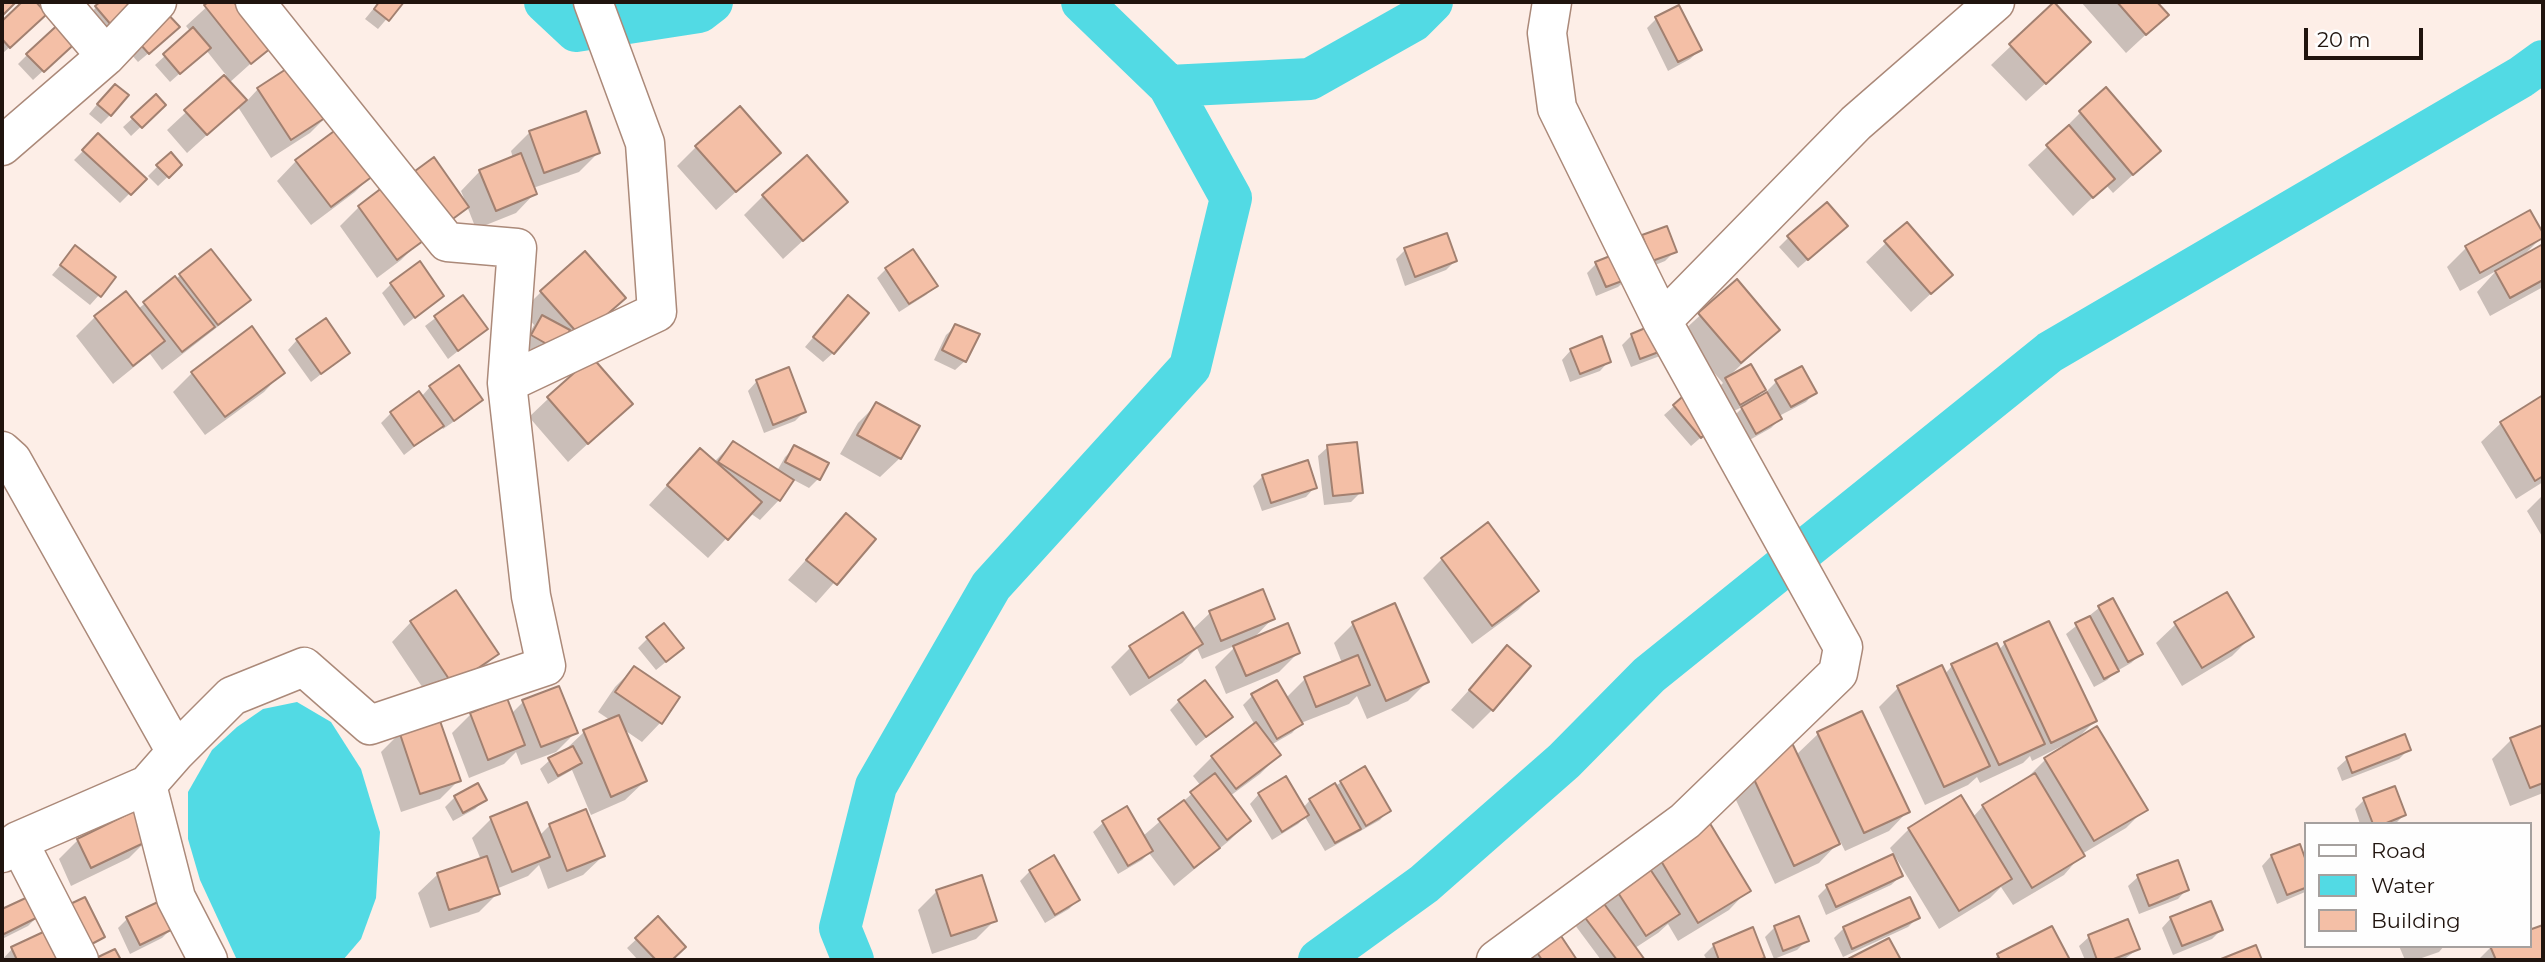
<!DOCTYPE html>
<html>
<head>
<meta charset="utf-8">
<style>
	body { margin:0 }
	#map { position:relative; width:2545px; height:962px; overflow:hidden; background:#fdeee7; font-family:Montserrat,sans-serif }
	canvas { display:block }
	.frame { position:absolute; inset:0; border:4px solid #20140e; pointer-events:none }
	.legend { position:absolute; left:2304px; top:822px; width:228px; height:126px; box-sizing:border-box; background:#fefefe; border:2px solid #a5a09e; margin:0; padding:9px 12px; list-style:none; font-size:21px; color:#20140e }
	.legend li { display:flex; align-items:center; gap:14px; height:35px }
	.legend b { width:35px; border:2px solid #a5a09e }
	.scale { position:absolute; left:2304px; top:28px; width:119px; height:32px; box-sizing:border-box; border:4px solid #20140e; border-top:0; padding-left:9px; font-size:21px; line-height:24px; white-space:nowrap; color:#20140e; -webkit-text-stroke:5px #fefefe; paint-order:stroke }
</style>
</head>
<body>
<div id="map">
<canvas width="2545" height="962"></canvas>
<div class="frame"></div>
<ul class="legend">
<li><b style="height:9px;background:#fff"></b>Road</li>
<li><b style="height:19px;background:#52dae4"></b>Water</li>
<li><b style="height:19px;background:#f4bfa6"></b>Building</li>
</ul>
<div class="scale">20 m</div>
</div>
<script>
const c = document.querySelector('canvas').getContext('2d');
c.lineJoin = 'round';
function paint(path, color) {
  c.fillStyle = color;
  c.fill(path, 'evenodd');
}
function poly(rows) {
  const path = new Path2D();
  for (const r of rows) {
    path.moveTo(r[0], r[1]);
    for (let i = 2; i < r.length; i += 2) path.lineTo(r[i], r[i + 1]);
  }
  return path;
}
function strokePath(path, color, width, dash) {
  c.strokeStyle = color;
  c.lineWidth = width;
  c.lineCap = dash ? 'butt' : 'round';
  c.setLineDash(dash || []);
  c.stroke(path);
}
paint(poly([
	[297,702,331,722,361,769,380,832,376,898,361,939,343,960,237,960,200,880,188,839,188,792,212,750,237,727,263,709]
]), '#52dae4');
paint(poly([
	[25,2,33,2,45,14,2,54,2,23],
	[102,2,138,2,102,34,87,16],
	[212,2,232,2,268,48,229,83,246,102,258,89,329,114,310,133,271,158,238,107,187,153,167,130,226,75,206,50,170,82,155,65,191,32,186,26],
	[379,2,401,2,378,29,365,19],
	[2081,2,2154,2,2167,15,2126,53],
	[2054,5,2070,61,2026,101,1991,65],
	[1656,19,1700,50,1690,59,1668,71,1647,28],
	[168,37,138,62,123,45],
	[69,47,33,80,18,64,27,55],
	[2106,90,2159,151,2113,193,2106,185,2073,216,2028,165,2062,133,2061,132,2080,113],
	[105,95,110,115,101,124,89,114],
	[156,97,164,105,131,136,123,127],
	[530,132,598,153,579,172,533,188,535,193,516,213,476,229,467,206,440,229,416,172,434,160,466,203,461,191,480,171,513,158,511,151],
	[98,136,144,179,120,203,74,160],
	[696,147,779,153,716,210,677,166],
	[170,154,180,165,158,186,148,176],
	[296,161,374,173,355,192,311,225,277,181],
	[383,189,420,241,401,260,377,278,340,226,359,207],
	[763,196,845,202,783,259,744,215],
	[2530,212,2543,236,2523,256,2543,246,2543,287,2490,316,2477,292,2496,271,2460,291,2447,267,2466,248],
	[1836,235,1798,268,1779,247,1789,237],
	[1643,237,1675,251,1665,261,1643,270,1634,246],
	[1886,243,1951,275,1911,312,1866,262],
	[75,248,99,295,90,305,52,275],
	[1405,250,1455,261,1446,270,1405,286,1396,259],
	[211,251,248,299,229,318,162,370,150,354,113,384,76,336,95,317,138,309],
	[1596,264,1628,278,1618,287,1596,296,1587,273],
	[886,269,936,285,926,295,899,312,877,278],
	[1736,282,1778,330,1726,379,1764,390,1754,401,1768,394,1767,391,1776,382,1815,392,1806,402,1779,416,1780,419,1771,428,1746,442,1732,418,1744,406,1730,413,1717,389,1723,383,1680,334],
	[391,284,442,296,404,326,382,293],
	[541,292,624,298,605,317,548,359,523,345,534,325,522,311],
	[463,297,486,329,448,359,425,326],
	[839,307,833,353,823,362,805,347],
	[1661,323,1660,356,1631,367,1622,345,1632,335],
	[956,326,965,361,955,370,934,360,946,335],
	[297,340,348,353,311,382,288,350],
	[1571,350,1609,361,1600,371,1570,382,1562,360],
	[283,372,264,392,205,435,173,392,192,373],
	[757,381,804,412,795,421,764,433,748,391],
	[430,387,481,400,472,409,443,429,441,426,404,455,381,423,391,413,419,393,421,397],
	[2543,397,2543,482,2516,499,2481,442,2501,423],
	[549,398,631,404,568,462,529,417],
	[877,404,900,458,880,477,840,454,858,423],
	[1674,406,1713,427,1691,446,1664,415],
	[733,443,777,471,785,457,795,447,818,479,809,488,792,479,779,500,760,520,750,513,708,558,649,505,681,470,714,462],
	[1328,447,1361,492,1351,502,1324,505,1318,456],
	[1263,476,1315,487,1306,497,1262,511,1253,486],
	[2543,495,2543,538,2527,511],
	[846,515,873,539,816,603,788,580],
	[1442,559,1537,591,1518,610,1472,644,1423,578],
	[1262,591,1273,618,1252,640,1298,653,1279,672,1226,694,1215,667,1237,645,1202,659,1197,648,1182,663,1130,696,1111,667,1130,648,1192,630,1210,613],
	[2099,608,2141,654,2131,663,2117,671,2107,680,2094,687,2066,634],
	[411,622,497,654,478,673,433,703,392,642],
	[1353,624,1427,682,1408,701,1367,719,1357,696,1349,704,1301,723,1292,733,1271,745,1279,755,1260,774,1230,796,1249,821,1230,840,1174,886,1149,853,1142,860,1118,874,1093,832,1103,823,1127,809,1143,836,1201,786,1193,776,1212,757,1255,725,1243,705,1252,696,1286,698,1305,679,1342,663,1334,643],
	[2176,624,2251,637,2232,656,2182,686,2156,643],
	[648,638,672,657,656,670,638,648],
	[2005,643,2095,721,2077,739,2145,809,2126,828,2082,854,2064,875,2013,905,2001,887,1990,898,1939,929,1890,848,1909,829,1973,817,1983,806,2026,779,2045,760,2063,749,2062,746,2032,761,2030,756,2023,763,1980,783,1977,777,1968,785,1925,805,1879,707,1898,688,1945,674,1952,666,1999,650],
	[1507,648,1492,710,1473,729,1451,710],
	[634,668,661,722,642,742,623,729,645,781,625,800,591,815,572,770,548,784,540,769,550,760,564,751,584,732,610,720,598,712,615,687],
	[1179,701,1231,717,1196,746,1170,710],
	[523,702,576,732,556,752,521,765,516,752,504,764,469,778,452,733,471,714,511,714],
	[2543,727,2543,793,2510,806,2492,759,2511,740],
	[400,733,459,780,440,799,401,812,381,752],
	[1818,734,1908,811,1889,831,1845,851,1840,841,1819,863,1775,884,1729,785,1796,755],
	[2404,737,2409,749,2399,759,2342,781,2337,768,2347,759],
	[1365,769,1389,810,1380,820,1325,851,1305,817,1298,824,1272,840,1250,804,1259,794,1303,808,1310,800],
	[455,797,484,800,475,809,453,821,445,807],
	[2364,800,2404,815,2395,824,2360,824,2355,809],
	[491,819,539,836,550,825,603,856,583,875,548,889,539,865,528,876,496,889,498,893,479,912,430,928,418,893,438,874,481,860,472,838],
	[148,839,129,858,71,886,59,859,78,840],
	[1649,841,1748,890,1729,910,1678,941,1668,924,1658,933,1635,948,1642,960,1601,960,1575,925],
	[2299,846,2305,863,2305,892,2277,904,2262,866,2271,856],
	[1054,858,1078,900,1069,909,1045,923,1020,881,1030,871],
	[2177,862,2187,889,2178,899,2139,914,2128,886,2138,877],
	[1901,876,1891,885,1826,915,1818,896,1827,887],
	[937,891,995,920,976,939,932,954,918,910],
	[29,899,38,916,28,926,2,939,2,911],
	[1798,918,1807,940,1797,950,1774,959,1765,937,1774,928],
	[1917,918,1908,927,1843,957,1834,938,1844,928],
	[2171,918,2221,930,2212,939,2173,955,2162,928],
	[127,919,171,929,162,938,130,954,118,928],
	[658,919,684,947,670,960,638,960,627,948],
	[2543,927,2543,960,2478,960,2491,947,2529,946,2529,932],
	[2051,928,2068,960,1993,960,1998,956],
	[1556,932,1575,960,1527,960],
	[2089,937,2138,949,2123,960,2085,960,2079,946],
	[1714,945,1763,957,1760,960,1707,960,1704,955],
	[2399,946,2444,946,2439,952,2416,960,2405,960],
	[12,949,68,960,2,960]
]), '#0003');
strokePath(poly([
	[545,2,576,31,699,12,712,2],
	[1082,2,1169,86,1310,79,1413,21,1432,2],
	[853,960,840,928,876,786,991,586,1190,367,1231,198,1169,86],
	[1319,960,1424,884,1564,761,1649,675,2050,352,2521,77,2543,61]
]), '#52dae4', 42);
const building = poly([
	[2,2,16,2,2,16,2,2],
	[22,2,36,2,47,14,10,48,2,39,2,21,22,2],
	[100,2,140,2,112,26,95,6,100,2],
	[209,2,234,2,271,48,251,64,204,5,209,2],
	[379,2,404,2,389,21,374,9,379,2],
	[2054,2,2091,42,2046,84,2009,44,2054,2],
	[2117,2,2157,2,2169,15,2146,35,2117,2],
	[1679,5,1702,50,1678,62,1655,17,1679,5],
	[162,8,180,27,149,54,131,34,162,8],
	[64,19,81,38,44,72,26,54,64,19],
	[193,27,211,48,180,74,163,54,193,27],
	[297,62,331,114,291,140,257,88,297,62],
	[224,75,247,100,207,135,184,110,224,75],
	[115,84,129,95,111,116,97,104,115,84],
	[2106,87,2161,151,2133,175,2079,111,2106,87],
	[156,94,166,105,142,128,131,117,156,94],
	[740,106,781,153,736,192,695,146,740,106],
	[586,111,600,153,544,173,529,131,586,111],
	[2069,125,2115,179,2093,198,2046,145,2069,125],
	[341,126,377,173,331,207,295,160,341,126],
	[98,133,147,179,131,195,82,150,98,133],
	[171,152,182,165,169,178,156,165,171,152],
	[521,153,537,194,496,211,479,170,521,153],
	[807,155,848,202,803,241,762,195,807,155],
	[434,157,469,207,450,221,415,171,434,157],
	[383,187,423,241,397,260,358,206,383,187],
	[1827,202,1848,226,1808,260,1787,236,1827,202],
	[2530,210,2543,233,2543,238,2480,273,2465,246,2530,210],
	[1907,222,1953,275,1931,294,1884,241,1907,222],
	[1667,226,1677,252,1652,261,1642,235,1667,226],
	[1447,233,1457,261,1415,277,1404,248,1447,233],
	[2543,244,2543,280,2510,298,2495,271,2543,244],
	[75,245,116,277,101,297,60,265,75,245],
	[211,249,251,300,218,325,179,274,211,249],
	[913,249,938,286,909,304,885,268,913,249],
	[585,251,626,298,581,337,540,291,585,251],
	[1620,252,1630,278,1606,287,1595,262,1620,252],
	[420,261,444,296,415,318,390,283,420,261],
	[175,276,215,327,182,352,143,302,175,276],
	[1737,279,1780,330,1741,363,1698,313,1737,279],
	[126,291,165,341,133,366,94,316,126,291],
	[463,295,488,329,458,351,434,316,463,295],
	[848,295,869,313,834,354,813,337,848,295],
	[542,315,570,330,559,351,531,335,542,315],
	[326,318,350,353,321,374,296,339,326,318],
	[1662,321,1672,347,1640,359,1631,334,1662,321],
	[955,324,980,334,966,362,942,350,955,324],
	[252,326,285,373,225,417,191,372,252,326],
	[1602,336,1611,362,1580,374,1570,349,1602,336],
	[592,357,633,404,588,444,547,397,592,357],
	[1751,364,1766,390,1740,405,1725,378,1751,364],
	[459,365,483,400,454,421,429,386,459,365],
	[1802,366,1817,393,1791,407,1775,380,1802,366],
	[789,367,806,412,773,425,756,380,789,367],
	[1697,384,1724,417,1701,438,1673,405,1697,384],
	[419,391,444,426,414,446,390,412,419,391],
	[1767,392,1782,419,1756,434,1741,407,1767,392],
	[2543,395,2543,476,2535,481,2500,422,2543,395],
	[876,402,920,426,901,459,857,435,876,402],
	[733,441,794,480,780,501,718,462,733,441],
	[1357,442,1363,493,1333,496,1327,445,1357,442],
	[794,445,829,463,820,480,785,462,794,445],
	[700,448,762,502,728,540,667,485,700,448],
	[1308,460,1317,488,1271,503,1262,475,1308,460],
	[846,513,876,539,837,585,806,560,846,513],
	[1488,522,1539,591,1492,626,1441,558,1488,522],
	[1263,589,1275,619,1221,641,1209,611,1263,589],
	[456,590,499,654,453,685,410,621,456,590],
	[2227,592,2254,637,2202,668,2174,622,2227,592],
	[2113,598,2143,654,2128,662,2098,606,2113,598],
	[1395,603,1429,682,1386,701,1352,622,1395,603],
	[1183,612,1203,644,1149,678,1129,646,1183,612],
	[2090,616,2119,671,2104,679,2075,623,2090,616],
	[2049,621,2097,721,2051,743,2004,642,2049,621],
	[664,623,684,648,666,662,646,637,664,623],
	[1288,623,1300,653,1246,676,1233,646,1288,623],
	[1997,643,2045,744,1999,765,1951,664,1997,643],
	[1507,645,1531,666,1493,711,1469,690,1507,645],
	[1358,655,1370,685,1316,707,1304,677,1358,655],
	[1942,665,1990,766,1944,787,1897,686,1942,665],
	[634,666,680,697,662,724,615,692,634,666],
	[1205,680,1233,717,1206,737,1178,700,1205,680],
	[1277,680,1303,724,1277,739,1251,694,1277,680],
	[559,686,578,733,541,747,522,700,559,686],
	[507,698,525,745,488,760,470,713,507,698],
	[1862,711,1910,812,1864,833,1817,732,1862,711],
	[619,715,647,781,611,797,583,730,619,715],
	[439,718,461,781,420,794,399,731,439,718],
	[1256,722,1281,755,1236,789,1211,756,1256,722],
	[2543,725,2543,783,2530,788,2510,738,2543,725],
	[2097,726,2148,810,2094,841,2044,758,2097,726],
	[2405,734,2411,750,2352,773,2346,757,2405,734],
	[1792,743,1840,844,1794,866,1747,764,1792,743],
	[573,746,582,763,558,776,548,758,573,746],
	[1365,766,1391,811,1366,826,1340,781,1365,766],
	[1215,773,1251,821,1227,840,1190,792,1215,773],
	[2035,773,2085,856,2032,888,1982,805,2035,773],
	[1286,776,1309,815,1282,832,1258,793,1286,776],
	[478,783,487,800,463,813,454,796,478,783],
	[1335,783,1361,829,1335,843,1309,799,1335,783],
	[2395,786,2406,815,2384,824,2373,824,2363,798,2395,786],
	[1961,795,2012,879,1959,911,1908,828,1961,795],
	[1184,800,1220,848,1194,868,1158,819,1184,800],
	[527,802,550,857,512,872,490,817,527,802],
	[1127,806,1153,851,1128,866,1102,821,1127,806],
	[1700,807,1751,891,1698,923,1648,839,1700,807],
	[586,809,605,856,567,871,549,824,586,809],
	[136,810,150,840,91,868,77,839,136,810],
	[2300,844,2305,858,2305,888,2287,895,2271,855,2300,844],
	[1893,854,1903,876,1836,907,1826,885,1893,854],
	[1054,855,1080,900,1055,915,1029,870,1054,855],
	[487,856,500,894,449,910,437,873,487,856],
	[2178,860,2189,890,2149,906,2137,875,2178,860],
	[1648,866,1680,914,1646,936,1615,888,1648,866],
	[982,875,997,921,951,936,936,890,982,875],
	[30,896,40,916,2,935,2,909,30,896],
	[85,897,105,937,86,947,66,906,85,897],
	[1910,897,1920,918,1852,949,1843,927,1910,897],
	[160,901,173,929,140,945,126,917,160,901],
	[1602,901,1645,960,1617,960,1583,915,1602,901],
	[2211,901,2223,930,2182,946,2170,917,2211,901],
	[658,916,686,947,672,960,656,960,635,938,658,916],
	[1799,916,1809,941,1783,951,1774,926,1799,916],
	[2128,919,2140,949,2111,960,2097,960,2088,935,2128,919],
	[2543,925,2543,960,2496,960,2490,946,2529,946,2529,930,2543,925],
	[2052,926,2070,960,2000,960,1997,954,2052,926],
	[54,927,70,960,17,960,11,947,54,927],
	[1753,927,1765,958,1758,960,1719,960,1713,944,1753,927],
	[1557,930,1577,960,1542,960,1532,945,1557,930],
	[1889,938,1901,960,1846,960,1889,938],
	[2256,945,2262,960,2221,960,2221,959,2256,945],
	[115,949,121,960,97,960,96,958,115,949]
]);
paint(building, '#f4bfa6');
strokePath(building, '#a28070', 2);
const street = poly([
	[60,2,106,56],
	[255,2,447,242,517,248,507,383,657,312,645,143,593,2],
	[2,146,106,56,157,2],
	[1662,321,1856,123,1995,2],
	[2,451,12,460,176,752,232,696,304,667,370,725,546,666,531,596,507,383],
	[147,785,176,898,208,960],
	[18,841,79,960],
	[2,853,18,841,147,785,176,752],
	[1496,960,1685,821,1838,673,1843,647,1662,321,1557,108,1547,33,1552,2]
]);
strokePath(street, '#ab8979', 41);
strokePath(street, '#fff', 38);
</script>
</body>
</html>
